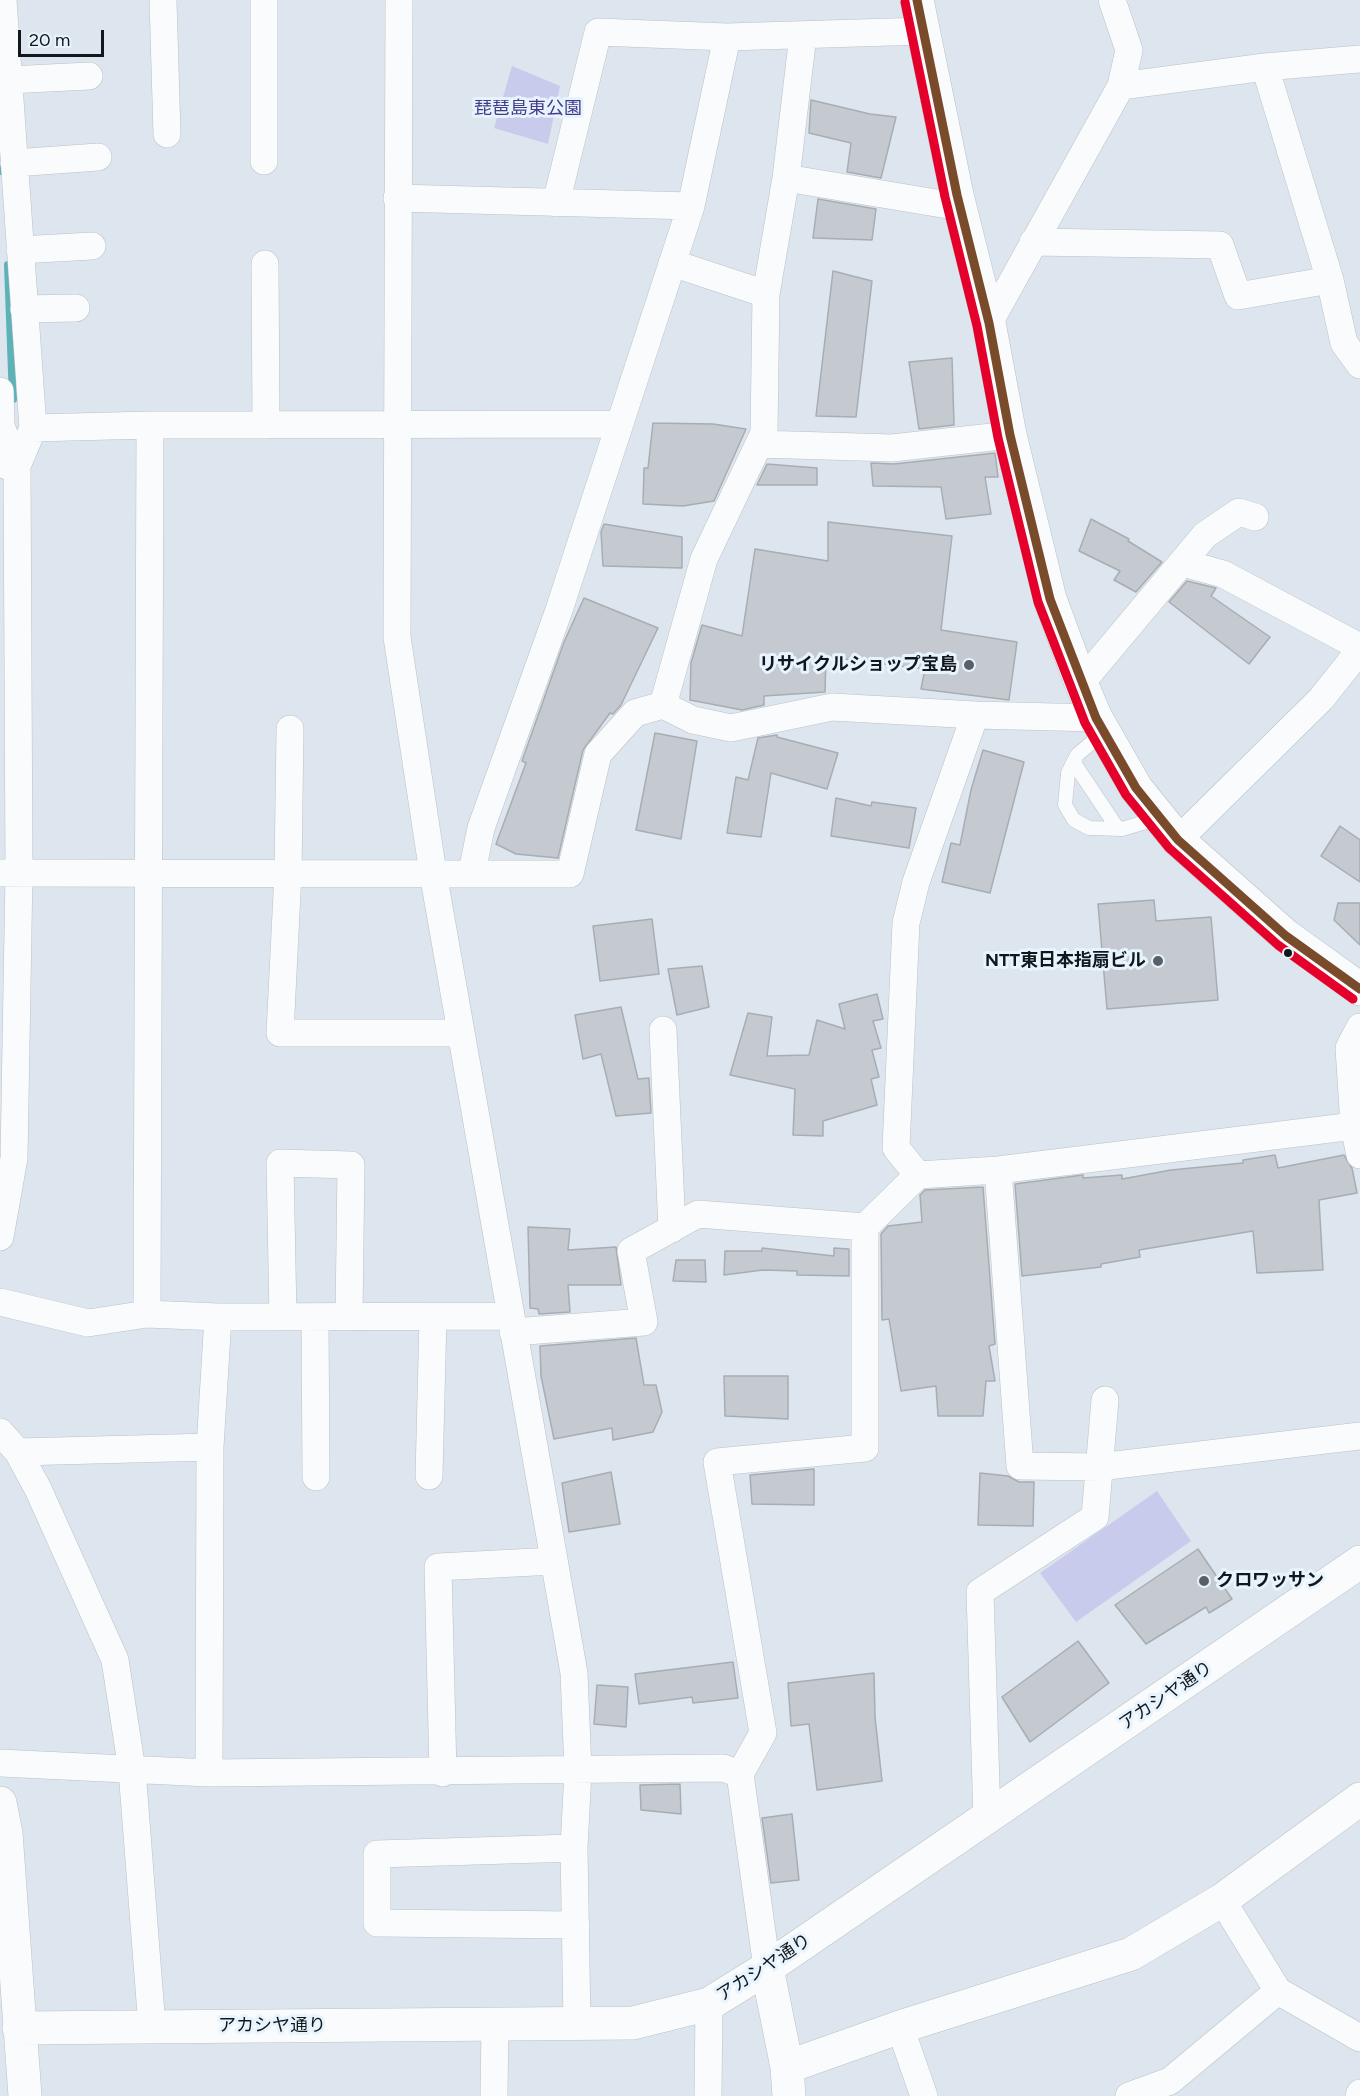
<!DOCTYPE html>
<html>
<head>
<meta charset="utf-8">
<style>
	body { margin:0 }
	#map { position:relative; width:1360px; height:2096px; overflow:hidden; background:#dde6ee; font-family:Figtree,sans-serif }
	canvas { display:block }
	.scale { position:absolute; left:18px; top:30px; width:86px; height:27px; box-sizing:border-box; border:3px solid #12171c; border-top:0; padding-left:8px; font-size:18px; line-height:21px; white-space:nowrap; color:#12171c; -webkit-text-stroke:4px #e7f4fe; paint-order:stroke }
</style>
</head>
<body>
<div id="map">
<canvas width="1360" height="2096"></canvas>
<div class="scale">20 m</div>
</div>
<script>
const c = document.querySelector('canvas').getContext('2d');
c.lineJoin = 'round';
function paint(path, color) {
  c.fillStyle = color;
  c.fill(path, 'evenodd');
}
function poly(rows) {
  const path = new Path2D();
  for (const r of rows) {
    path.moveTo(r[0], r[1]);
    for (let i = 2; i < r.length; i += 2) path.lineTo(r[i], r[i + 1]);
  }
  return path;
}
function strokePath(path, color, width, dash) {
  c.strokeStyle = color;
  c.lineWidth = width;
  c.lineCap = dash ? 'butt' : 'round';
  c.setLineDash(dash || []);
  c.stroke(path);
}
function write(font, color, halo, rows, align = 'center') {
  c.font = font + ' Figtree,"Noto Sans JP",sans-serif';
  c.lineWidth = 6;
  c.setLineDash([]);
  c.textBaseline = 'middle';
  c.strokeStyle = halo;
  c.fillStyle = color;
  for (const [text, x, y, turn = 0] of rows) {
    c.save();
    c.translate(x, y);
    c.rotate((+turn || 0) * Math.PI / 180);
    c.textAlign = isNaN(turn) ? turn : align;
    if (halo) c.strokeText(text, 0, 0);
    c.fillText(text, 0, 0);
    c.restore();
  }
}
paint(poly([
	[512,66,560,86,548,144,494,128],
	[1157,1491,1191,1541,1076,1622,1040,1573]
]), '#c8cbec');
strokePath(poly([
	[0,154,2,171],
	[8,265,13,399]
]), '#5cb2b7', 8);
const building = poly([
	[811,100,870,114,896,117,881,178,847,172,851,143,809,133,811,100],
	[818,199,876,209,872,240,813,238,818,199],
	[833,271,872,281,856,417,816,416,833,271],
	[952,358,954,425,919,429,909,362,952,358],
	[653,423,713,424,746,429,714,501,683,506,643,504,644,468,648,468,653,423],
	[995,453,998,477,985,477,991,514,946,519,941,487,873,486,871,463,894,464,995,453],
	[767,464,817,468,817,485,757,485,767,464],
	[1091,519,1129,539,1128,541,1162,562,1136,592,1114,580,1120,571,1079,551,1091,519],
	[828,522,952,536,941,630,1017,642,1009,700,921,689,925,669,826,657,825,692,764,696,764,705,742,710,690,700,691,663,702,625,742,636,755,549,828,561,828,522],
	[604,524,682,537,682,568,603,566,601,532,604,524],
	[1187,581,1216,588,1211,596,1270,637,1249,664,1169,602,1187,581],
	[584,598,658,628,621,705,613,714,610,713,583,750,558,858,516,854,496,844,526,763,522,761,564,642,584,598],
	[655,733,697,741,681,839,636,830,655,733],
	[777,735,777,737,838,753,827,789,771,773,761,837,727,833,736,777,748,780,758,738,777,735],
	[983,750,1024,762,990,893,942,882,951,843,960,845,971,790,983,750],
	[836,798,871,806,872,802,916,808,909,848,831,836,836,798],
	[1340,826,1360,840,1360,882,1321,856,1340,826],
	[1154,900,1156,921,1211,917,1218,1000,1107,1009,1098,904,1154,900],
	[1338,903,1360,903,1360,945,1334,920,1338,903],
	[652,919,659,974,600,981,593,926,652,919],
	[702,966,709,1007,677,1015,668,969,702,966],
	[877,994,883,1019,873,1021,881,1048,872,1050,879,1077,871,1079,877,1105,823,1121,823,1136,793,1135,795,1089,730,1075,748,1013,772,1017,767,1056,809,1055,817,1020,845,1029,839,1004,877,994],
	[621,1007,638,1079,649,1078,651,1113,616,1116,601,1054,583,1059,575,1015,621,1007],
	[1275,1155,1278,1168,1344,1155,1352,1168,1357,1193,1319,1200,1323,1270,1257,1273,1253,1231,1139,1250,1140,1257,1101,1264,1101,1267,1022,1276,1015,1184,1083,1175,1083,1178,1122,1175,1122,1179,1171,1170,1243,1163,1243,1160,1275,1155],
	[983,1187,995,1344,989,1346,995,1381,986,1381,983,1416,938,1416,936,1386,901,1391,889,1319,882,1320,881,1234,888,1226,922,1222,920,1195,925,1190,983,1187],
	[528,1227,570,1229,568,1250,616,1247,621,1285,568,1285,570,1312,539,1314,538,1309,530,1308,528,1227],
	[762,1248,834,1256,834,1248,849,1249,849,1276,797,1275,797,1271,763,1270,724,1275,725,1251,762,1251,762,1248],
	[676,1260,705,1260,706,1282,673,1281,676,1260],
	[636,1338,644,1385,656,1385,662,1412,653,1432,613,1440,612,1428,554,1439,541,1376,540,1346,636,1338],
	[724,1376,788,1376,788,1419,725,1416,724,1376],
	[814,1469,814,1505,752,1504,750,1475,814,1469],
	[611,1472,620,1524,569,1532,562,1483,611,1472],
	[980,1473,1008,1476,1019,1482,1034,1482,1033,1526,978,1525,980,1473],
	[1198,1549,1232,1599,1209,1613,1206,1607,1146,1644,1115,1605,1198,1549],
	[1078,1641,1109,1683,1030,1742,1002,1697,1078,1641],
	[733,1662,738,1698,693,1703,692,1697,639,1704,635,1674,733,1662],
	[874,1673,875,1717,882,1781,817,1790,809,1724,791,1726,788,1683,874,1673],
	[597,1685,628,1687,626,1727,594,1724,597,1685],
	[680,1784,681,1814,641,1810,640,1785,680,1784],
	[792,1814,799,1880,771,1883,762,1818,792,1814]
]);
paint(building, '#c4cad0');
strokePath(building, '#a8adb4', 1.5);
const lane = poly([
	[1104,732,1077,755,1068,773,1065,805,1074,820,1089,828,1122,829,1159,818],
	[1074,763,1118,829]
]);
const street = poly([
	[163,0,167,134],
	[399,0,397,637,433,873,574,1673,578,1771,574,1848,577,2023],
	[1265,67,1330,280,1344,343,1360,365],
	[9,80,89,76],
	[1121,86,1265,67,1360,59],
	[264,161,264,0],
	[14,163,98,157],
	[786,178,960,207],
	[397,198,691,206],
	[556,203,598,32,727,37,924,31],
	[1033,242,1220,245,1238,296,1330,280],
	[20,250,92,246],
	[265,264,266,425],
	[766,294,786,178,803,35],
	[24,309,76,308],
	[989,323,1121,86,1129,50,1112,0],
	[0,391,1,426,17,466,7,466],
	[33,428,150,425,619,424],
	[759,444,892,448,1010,435],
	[1183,563,1223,574,1360,647],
	[1081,683,1205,535,1239,512,1255,517],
	[663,705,704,559,764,433,766,294,672,263],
	[975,715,1096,718],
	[290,729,288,873,280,1033,461,1033],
	[1178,840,1321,699,1360,650],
	[472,872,481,828,559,610,691,206,727,37],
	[0,873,570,874,598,754,635,713,663,705,693,720,731,728,832,707,975,715,916,882,906,923,896,1148,918,1175,998,1170,1354,1126],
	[1360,1027,1349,1048,1354,1126,1360,1155],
	[663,1030,672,1229],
	[998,1170,1020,1466,1099,1467,1360,1436],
	[0,1237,14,1158,19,873,17,466,33,428,3,0],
	[0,1302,88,1323,147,1314,218,1317,210,1447,209,1773],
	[147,1314,150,425],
	[218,1317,510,1316],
	[283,1317,280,1163,351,1165,349,1317],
	[315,1317,316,1477],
	[513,1332,644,1322,631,1251,698,1214,865,1227,918,1175],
	[0,1432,18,1452,38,1489,115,1660,132,1770,152,2027],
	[18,1452,210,1447],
	[429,1476,433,1317],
	[0,1763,209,1773,723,1768,740,1774],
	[443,1773,438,1567,554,1561],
	[987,1818,980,1592,1095,1517,1105,1400],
	[574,1848,377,1854,377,1923,576,1925],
	[1222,1900,1278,1991,1360,2038],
	[767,1968,740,1774,763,1733,717,1462,865,1448,865,1227],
	[900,2027,924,2096],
	[494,2096,495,2024],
	[708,2096,709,2004],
	[1129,2096,1170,2081,1278,1991],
	[1359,2096,1360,2093]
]);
const secondary = poly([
	[0,1803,6,1833,25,2096],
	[767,1968,787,2067,789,2096],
	[19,2028,633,2023,709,2004,767,1968,1360,1562],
	[787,2067,900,2027,1131,1954,1222,1900,1360,1799]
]);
const primary = poly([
	[917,0,957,195,989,323,1010,435,1050,599,1081,683,1096,718,1136,788,1178,840,1286,936,1360,989]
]);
strokePath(lane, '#bac1c6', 15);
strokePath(street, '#bac1c6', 28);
strokePath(secondary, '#bac1c6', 34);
strokePath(primary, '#bac1c6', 34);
strokePath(lane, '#fafbfc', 14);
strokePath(street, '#fafbfc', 27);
strokePath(secondary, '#fafbfc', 33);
strokePath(primary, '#fafbfc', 33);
strokePath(poly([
	[917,0,957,195,989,323,1010,435,1050,599,1096,718,1136,788,1178,840,1286,936,1360,989]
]), '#7a4b2a', 9);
strokePath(poly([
	[905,2,945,197,977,326,998,438,1038,602,1085,723,1126,795,1169,848,1278,945,1353,999]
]), '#e4002b', 9);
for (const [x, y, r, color] of [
	[969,665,6,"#595f66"],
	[1288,953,5,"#12171c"],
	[1158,961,6,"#595f66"],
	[1204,1581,6,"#595f66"]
]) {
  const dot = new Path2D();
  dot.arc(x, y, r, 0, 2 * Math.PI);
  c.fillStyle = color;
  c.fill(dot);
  strokePath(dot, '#e7f4fe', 2);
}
write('18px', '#453a8a', '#e7f4fe', [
	["琵琶島東公園",528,109]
]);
write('bold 18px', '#12171c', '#e7f4fe', [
	["リサイクルショップ宝島",957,665],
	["NTT東日本指扇ビル",1146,961],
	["クロワッサン",1216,1581,"left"]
], 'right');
write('18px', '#12171c', '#e7f4fe', [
	["アカシヤ通り",1166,1696,-34],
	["アカシヤ通り",764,1968,-33],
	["アカシヤ通り",272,2026]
]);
</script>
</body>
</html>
